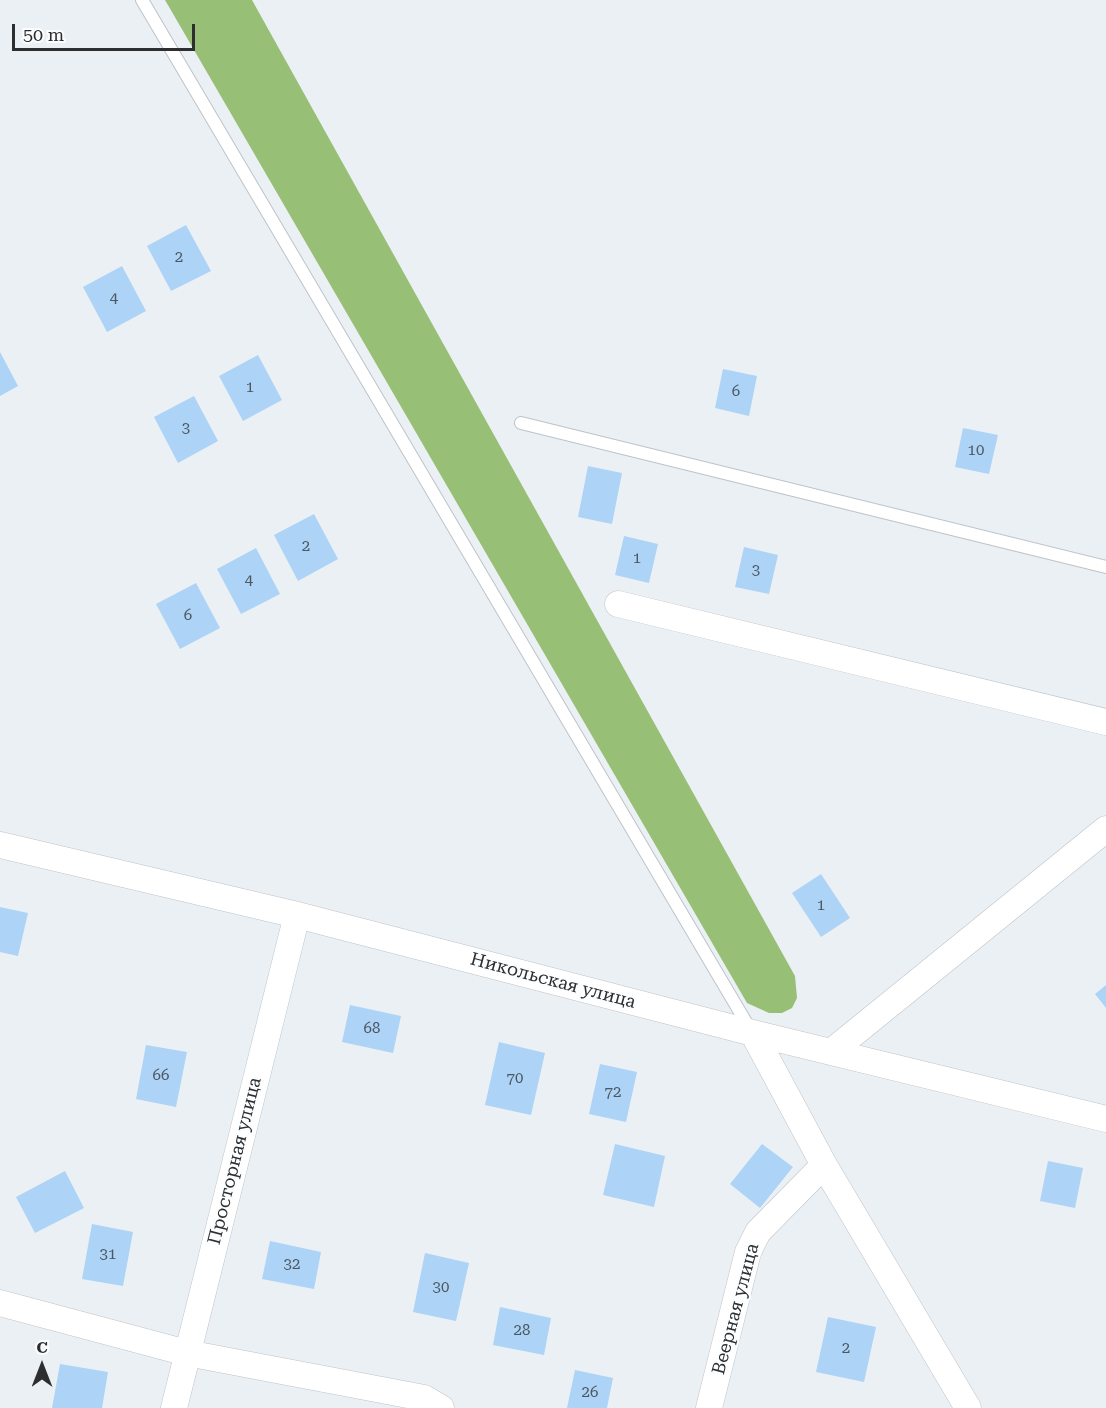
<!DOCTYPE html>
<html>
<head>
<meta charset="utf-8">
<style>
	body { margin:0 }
	#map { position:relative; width:1106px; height:1408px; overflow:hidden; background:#ebf0f5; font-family:"Roboto Serif",serif }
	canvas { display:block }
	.north { position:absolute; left:12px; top:1336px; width:60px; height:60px; -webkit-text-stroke:4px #fbfdff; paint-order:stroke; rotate:0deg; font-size:16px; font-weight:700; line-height:24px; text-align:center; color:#2c2e30 }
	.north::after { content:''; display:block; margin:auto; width:21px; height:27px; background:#2c2e30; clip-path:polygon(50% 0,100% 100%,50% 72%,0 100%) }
	.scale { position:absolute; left:12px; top:24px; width:183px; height:27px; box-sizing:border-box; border:3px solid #2c2e30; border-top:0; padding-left:8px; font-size:18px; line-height:21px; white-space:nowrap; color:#2c2e30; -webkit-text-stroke:4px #fbfdff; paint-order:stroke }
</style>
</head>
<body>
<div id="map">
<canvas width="1106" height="1408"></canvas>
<div class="north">С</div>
<div class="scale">50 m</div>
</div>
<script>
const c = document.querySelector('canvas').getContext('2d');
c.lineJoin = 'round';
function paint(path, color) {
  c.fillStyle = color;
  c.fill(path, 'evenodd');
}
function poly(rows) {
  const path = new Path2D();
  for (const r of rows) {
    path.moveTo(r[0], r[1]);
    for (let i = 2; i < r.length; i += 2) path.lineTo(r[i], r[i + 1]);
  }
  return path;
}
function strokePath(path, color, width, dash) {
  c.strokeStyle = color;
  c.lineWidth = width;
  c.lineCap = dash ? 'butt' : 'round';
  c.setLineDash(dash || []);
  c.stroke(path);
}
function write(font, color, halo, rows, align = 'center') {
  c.font = font + ' "Roboto Serif",serif';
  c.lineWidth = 4.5;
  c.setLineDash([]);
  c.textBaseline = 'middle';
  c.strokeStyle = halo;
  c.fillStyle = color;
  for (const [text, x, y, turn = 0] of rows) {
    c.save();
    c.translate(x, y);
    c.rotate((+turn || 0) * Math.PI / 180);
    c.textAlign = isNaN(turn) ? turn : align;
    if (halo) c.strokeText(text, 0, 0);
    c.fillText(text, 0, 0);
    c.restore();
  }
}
paint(poly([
	[165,0,252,0,795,976,797,998,792,1008,782,1013,769,1013,747,1003]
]), '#98bf76');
paint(poly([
	[186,225,211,271,171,291,147,246],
	[122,266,146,311,107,332,83,287],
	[0,352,18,386,0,396],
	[258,355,282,400,243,421,219,376],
	[723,369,757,376,749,416,715,408],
	[194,396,218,441,178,463,154,417],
	[963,428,998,435,989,474,955,467],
	[588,466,622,473,612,524,578,517],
	[314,514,338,559,298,581,274,535],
	[624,536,658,544,649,583,615,575],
	[744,547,778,555,769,594,735,587],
	[256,548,280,594,241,614,217,569],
	[196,583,220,628,180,649,156,604],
	[821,874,850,918,821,937,792,893],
	[0,907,28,913,18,956,0,952],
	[1106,985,1106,1008,1095,994],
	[350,1005,401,1016,393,1053,342,1042],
	[499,1042,545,1053,531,1115,485,1105],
	[146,1045,187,1052,176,1107,136,1099],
	[600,1064,637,1072,626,1122,589,1114],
	[615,1144,665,1156,654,1207,603,1195],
	[762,1144,793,1167,760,1208,730,1184],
	[1048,1161,1083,1168,1075,1208,1040,1201],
	[65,1171,84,1208,35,1233,16,1197],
	[92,1224,133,1232,123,1286,82,1279],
	[270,1241,321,1252,314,1289,262,1279],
	[425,1253,469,1263,456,1321,413,1312],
	[500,1307,551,1318,544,1355,493,1345],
	[828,1317,876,1327,864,1382,816,1372],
	[60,1364,108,1372,102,1408,52,1408],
	[575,1370,613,1378,607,1408,567,1408]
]), '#add3f6');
const lane = poly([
	[142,0,750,1029],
	[521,423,1106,567]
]);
const street = poly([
	[618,604,1106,722],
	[0,845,297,915,753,1033,1106,1119],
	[753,1033,824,1165,968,1408],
	[831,1052,1106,829],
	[0,1303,187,1353,424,1398,441,1408],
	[174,1408,297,915],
	[709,1408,748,1252,758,1232,824,1165]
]);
strokePath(lane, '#bec3c8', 14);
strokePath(street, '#bec3c8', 27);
strokePath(lane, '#fff', 12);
strokePath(street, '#fff', 26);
write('15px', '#4c5762', null, [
	["2",179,258],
	["4",114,299],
	["1",250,388],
	["6",736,392],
	["3",186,429],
	["10",976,451],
	["2",306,547],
	["1",637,559],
	["3",756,571],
	["4",249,581],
	["6",188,616],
	["1",821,906],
	["68",372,1029],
	["66",161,1076],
	["70",515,1079],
	["72",613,1093],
	["31",108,1255],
	["32",292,1265],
	["30",441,1288],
	["28",522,1331],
	["2",846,1349],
	["26",590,1393]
]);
write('18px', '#2c2e30', '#fbfdff', [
	["Никольская улица",553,981,15],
	["Просторная улица",235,1161,-76],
	["Веерная улица",736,1309,-75]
]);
</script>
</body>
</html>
